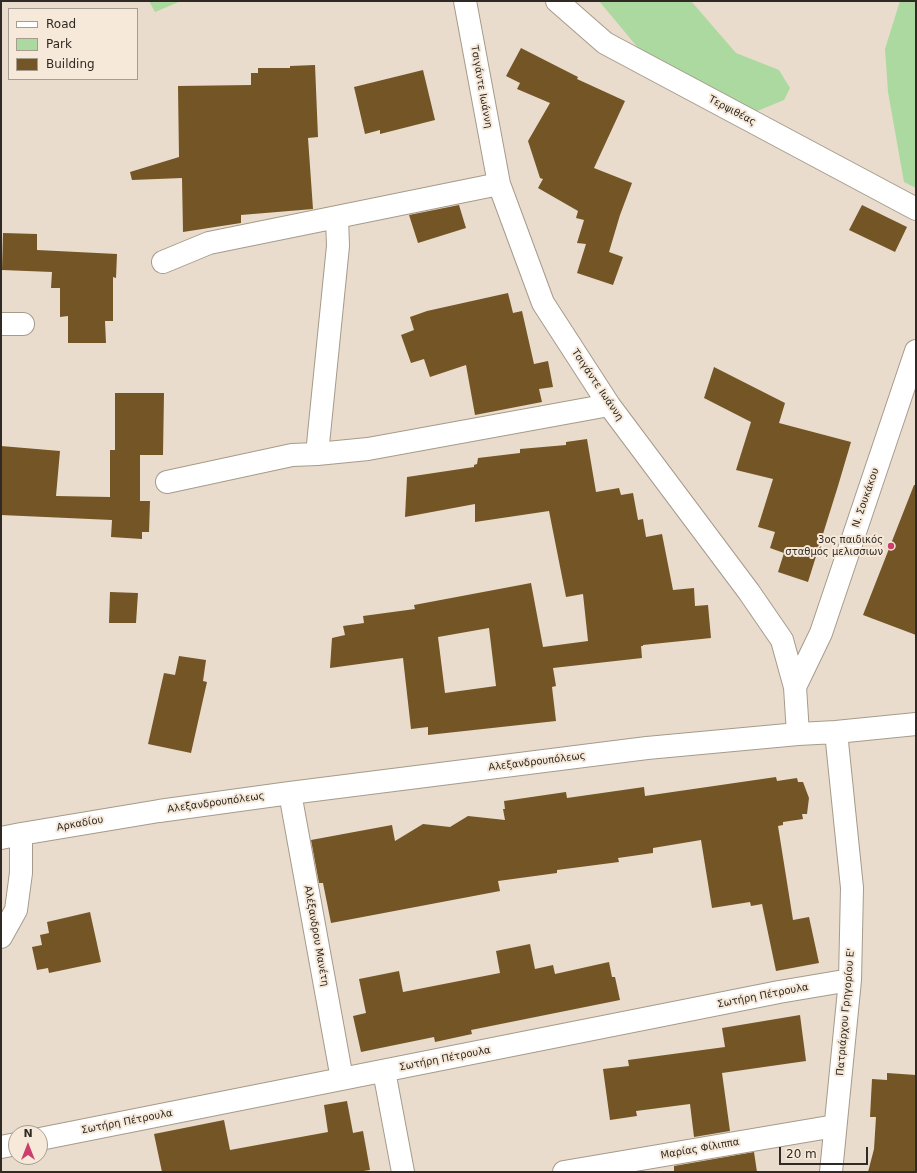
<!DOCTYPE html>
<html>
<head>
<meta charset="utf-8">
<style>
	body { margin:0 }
	#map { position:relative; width:917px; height:1173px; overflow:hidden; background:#e9dccc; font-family:"DejaVu Sans",sans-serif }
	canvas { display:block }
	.frame { position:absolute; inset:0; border:2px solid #2f2a24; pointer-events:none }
	.legend { position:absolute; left:8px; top:8px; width:130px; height:72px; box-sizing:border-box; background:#f6e9d9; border:1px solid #a69d91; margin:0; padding:5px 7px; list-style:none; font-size:12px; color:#2f2a24 }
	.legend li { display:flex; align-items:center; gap:8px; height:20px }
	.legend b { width:20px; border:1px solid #a69d91 }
	.north { position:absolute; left:8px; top:1125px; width:40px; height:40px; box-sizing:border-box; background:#f6e9d9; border:1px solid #a69d91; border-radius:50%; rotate:0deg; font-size:11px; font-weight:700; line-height:16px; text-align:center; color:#2f2a24 }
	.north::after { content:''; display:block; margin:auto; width:14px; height:18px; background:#cc3f6d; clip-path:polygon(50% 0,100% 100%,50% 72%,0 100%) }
	.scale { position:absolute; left:779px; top:1147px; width:89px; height:18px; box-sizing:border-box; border:2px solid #2f2a24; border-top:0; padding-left:5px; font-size:12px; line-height:14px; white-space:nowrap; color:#2f2a24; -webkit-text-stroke:3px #f6e9d9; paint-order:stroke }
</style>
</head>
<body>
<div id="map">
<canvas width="917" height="1173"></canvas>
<div class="frame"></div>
<ul class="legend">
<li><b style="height:5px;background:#fff"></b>Road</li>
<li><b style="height:11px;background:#abd99f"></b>Park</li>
<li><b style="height:11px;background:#745525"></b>Building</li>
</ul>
<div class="north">N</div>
<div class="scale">20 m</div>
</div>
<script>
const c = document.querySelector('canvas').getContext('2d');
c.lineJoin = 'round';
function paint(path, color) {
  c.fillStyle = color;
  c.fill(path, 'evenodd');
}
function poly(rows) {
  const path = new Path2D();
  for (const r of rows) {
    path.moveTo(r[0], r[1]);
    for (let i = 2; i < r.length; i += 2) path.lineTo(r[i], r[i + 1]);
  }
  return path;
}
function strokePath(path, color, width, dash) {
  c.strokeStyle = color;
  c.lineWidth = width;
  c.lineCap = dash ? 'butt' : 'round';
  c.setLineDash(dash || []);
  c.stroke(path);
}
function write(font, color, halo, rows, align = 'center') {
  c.font = font + ' "DejaVu Sans",sans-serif';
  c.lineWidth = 4;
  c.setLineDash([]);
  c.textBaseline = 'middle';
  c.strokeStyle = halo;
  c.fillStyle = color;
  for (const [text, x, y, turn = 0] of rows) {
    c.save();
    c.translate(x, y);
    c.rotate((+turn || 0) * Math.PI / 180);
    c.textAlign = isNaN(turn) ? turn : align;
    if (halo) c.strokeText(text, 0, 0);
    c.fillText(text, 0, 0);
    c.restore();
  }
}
paint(poly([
	[149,1,181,1,155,12],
	[599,1,691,1,736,53,779,70,790,88,784,100,755,112,639,49],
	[900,1,916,1,916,188,904,182,888,92,885,49]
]), '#abd99f');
paint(poly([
	[521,48,578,77,577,79,625,101,594,168,632,183,620,215,609,252,623,257,613,285,577,273,586,244,577,243,584,220,576,218,578,211,538,188,543,179,540,178,528,141,550,103,517,89,520,83,506,76],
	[315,65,318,137,308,138,313,209,241,215,241,223,183,232,182,178,132,180,130,172,179,157,178,86,251,85,251,73,258,73,258,68,290,68,290,66],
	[423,70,435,120,380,134,380,130,365,134,354,87],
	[459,205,466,228,418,243,409,215],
	[862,205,907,227,895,252,849,230],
	[3,233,37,234,37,250,117,254,116,278,113,277,113,321,105,321,106,343,68,343,68,316,60,317,60,288,51,288,52,272,2,270],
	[508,293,513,313,522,311,534,364,548,361,553,387,539,389,542,402,475,415,466,365,430,377,424,359,411,363,401,335,414,330,410,317,427,311],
	[714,367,785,403,779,423,851,442,838,486,808,582,778,572,784,553,770,548,775,532,758,527,773,479,736,470,751,422,704,398],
	[115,393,164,393,163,455,140,455,140,501,150,501,149,532,142,532,142,539,111,537,112,520,1,515,1,446,60,451,56,496,110,497,110,450,115,450],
	[587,439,596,492,619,488,621,495,633,493,638,520,643,519,646,537,662,534,673,590,694,588,695,606,708,605,711,638,643,645,643,646,641,646,642,658,553,668,556,686,552,687,556,721,428,735,428,727,411,729,403,658,330,668,332,638,345,635,343,626,364,623,363,616,415,609,414,605,531,583,543,647,588,641,583,594,566,597,549,511,475,522,475,504,405,517,407,477,474,467,474,465,477,464,478,458,520,453,520,449,566,445,566,442],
	[489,628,496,686,445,693,438,637],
	[914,485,916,485,916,635,863,615],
	[110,592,138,593,136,623,109,623],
	[179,656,206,660,203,681,207,682,191,753,148,744,164,673,175,675],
	[776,777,777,781,797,778,798,782,803,782,809,798,807,814,802,814,803,819,783,822,783,825,778,826,793,920,809,917,819,963,776,971,762,904,751,906,750,902,712,908,701,840,653,848,653,853,618,858,619,862,557,870,557,873,498,881,500,891,331,923,323,883,319,883,311,840,392,825,395,841,423,824,450,827,468,816,505,820,503,809,505,809,504,801,566,792,567,798,644,787,645,796],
	[90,912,101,962,49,973,48,968,37,970,32,947,42,945,40,935,49,933,47,922],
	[530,944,535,969,553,965,555,974,609,962,612,977,615,977,620,1000,471,1030,472,1034,435,1042,434,1037,361,1052,353,1016,366,1013,359,979,399,971,403,992,500,973,496,951],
	[800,1015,806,1061,722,1073,730,1131,694,1137,690,1104,636,1111,637,1116,610,1120,603,1069,629,1066,628,1060,725,1047,722,1028],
	[887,1073,916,1075,916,1172,868,1172,874,1149,876,1117,870,1117,872,1079,887,1080],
	[347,1101,353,1133,363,1131,370,1170,357,1172,162,1172,154,1134,224,1120,230,1150,328,1132,324,1105],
	[754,1152,757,1172,674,1172,674,1166]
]), '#745525');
const minor = poly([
	[465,1,499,184,543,303,609,405,749,592,782,640,795,687,798,734],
	[557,1,605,43,916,209],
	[163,262,209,243,499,184],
	[1,324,23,324],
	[317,454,338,246,337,218],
	[167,482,292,455,317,454,368,449,609,405],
	[795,687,821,633,916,351],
	[290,793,342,1079],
	[1,838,21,834,159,811,290,793,647,748,798,734,836,732,916,724],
	[1,937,16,910,21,873,21,834],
	[384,1071,403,1172],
	[40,1139,779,992,850,980],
	[1,1147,16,1144],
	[564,1172,835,1126],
	[831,1172,850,980,852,888,836,732]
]);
strokePath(minor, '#a69b8b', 24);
strokePath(minor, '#fff', 22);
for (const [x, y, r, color] of [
	[891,546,4,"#cc3f6d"]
]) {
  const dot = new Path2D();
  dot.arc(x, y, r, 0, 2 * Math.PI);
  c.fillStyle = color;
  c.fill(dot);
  strokePath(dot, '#f6e9d9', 1.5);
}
write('10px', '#2f2a24', '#f6e9d9', [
	["Τσιγάντε Ιωάννη",481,87,80],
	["Τερψιθέας",732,111,28],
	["Τσιγάντε Ιωάννη",597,385,56],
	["Ν. Σουκάκου",866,498,-71],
	["Αλεξανδρουπόλεως",537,762,-7],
	["Αλεξανδρουπόλεως",216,803,-8],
	["Αρκαδίου",80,824,-10],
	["Αλέξανδρου Μανέτη",316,936,80],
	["Σωτήρη Πέτρουλα",763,996,-11],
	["Πατριάρχου Γρηγορίου Ε'",846,1012,-85],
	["Σωτήρη Πέτρουλα",445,1059,-11],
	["Σωτήρη Πέτρουλα",127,1122,-11],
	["Μαρίας Φίλιππα",700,1149,-10]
]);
write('10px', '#2f2a24', '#f6e9d9', [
	["3ος παιδικός",883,540],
	["σταθμός μελισσιων",883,552]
], 'right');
</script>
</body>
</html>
